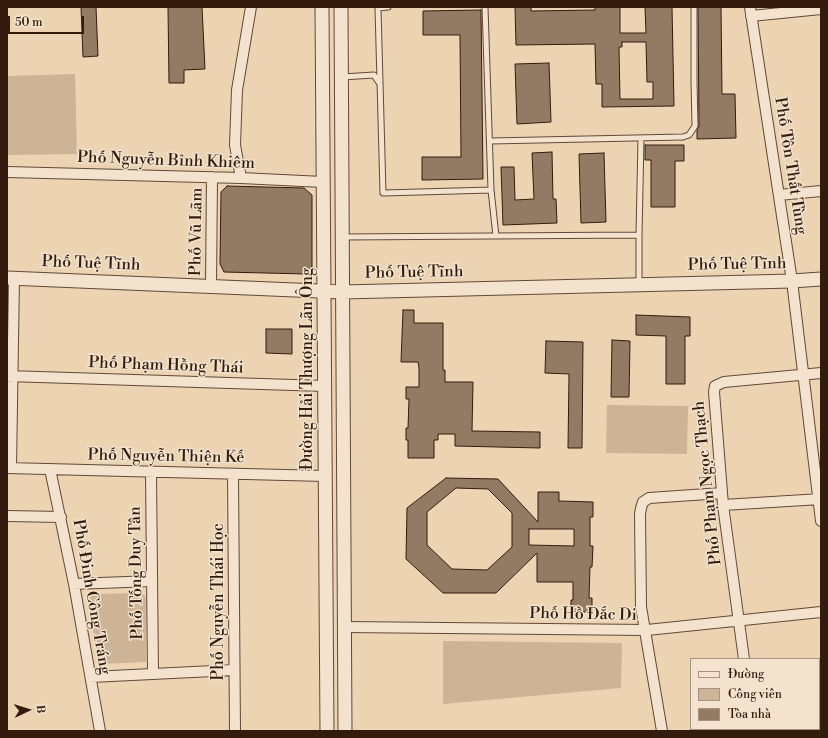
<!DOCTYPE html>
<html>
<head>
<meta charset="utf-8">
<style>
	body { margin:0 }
	#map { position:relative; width:828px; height:738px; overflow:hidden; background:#ecd3b2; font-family:"Libre Bodoni",serif }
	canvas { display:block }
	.frame { position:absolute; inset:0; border:8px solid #331b0e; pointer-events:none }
	.legend { position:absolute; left:690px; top:658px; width:130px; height:72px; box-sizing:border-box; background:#f3e2cd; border:1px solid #a69281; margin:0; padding:5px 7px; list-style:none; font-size:12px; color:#331b0e }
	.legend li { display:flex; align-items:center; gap:8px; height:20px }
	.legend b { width:20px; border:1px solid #a69281 }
	.north { position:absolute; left:8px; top:690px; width:40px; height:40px; -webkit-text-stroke:3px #f3e2cd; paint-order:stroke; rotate:86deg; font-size:11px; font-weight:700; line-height:16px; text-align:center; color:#331b0e }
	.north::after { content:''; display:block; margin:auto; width:14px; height:18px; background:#331b0e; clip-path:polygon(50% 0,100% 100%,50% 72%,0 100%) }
	.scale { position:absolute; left:8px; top:16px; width:76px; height:18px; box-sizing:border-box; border:2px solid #331b0e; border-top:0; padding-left:5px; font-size:12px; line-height:14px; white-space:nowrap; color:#331b0e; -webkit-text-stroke:3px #f3e2cd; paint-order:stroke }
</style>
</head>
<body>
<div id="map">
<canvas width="828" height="738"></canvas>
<div class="frame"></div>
<ul class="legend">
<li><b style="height:5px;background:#f3e2cd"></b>Đường</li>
<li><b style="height:11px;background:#cdb496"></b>Công viên</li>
<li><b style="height:11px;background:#937b63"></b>Tòa nhà</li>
</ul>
<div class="north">B</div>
<div class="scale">50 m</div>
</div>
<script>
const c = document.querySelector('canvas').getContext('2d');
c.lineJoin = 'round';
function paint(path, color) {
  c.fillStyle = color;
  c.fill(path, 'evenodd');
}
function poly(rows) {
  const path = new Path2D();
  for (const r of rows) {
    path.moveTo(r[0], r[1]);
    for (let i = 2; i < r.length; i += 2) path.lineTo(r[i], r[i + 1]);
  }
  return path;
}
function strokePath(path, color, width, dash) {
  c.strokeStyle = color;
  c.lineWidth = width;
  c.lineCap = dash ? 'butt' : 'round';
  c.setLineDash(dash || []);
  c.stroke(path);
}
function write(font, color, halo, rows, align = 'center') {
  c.font = font + ' "Libre Bodoni",serif';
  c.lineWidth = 3;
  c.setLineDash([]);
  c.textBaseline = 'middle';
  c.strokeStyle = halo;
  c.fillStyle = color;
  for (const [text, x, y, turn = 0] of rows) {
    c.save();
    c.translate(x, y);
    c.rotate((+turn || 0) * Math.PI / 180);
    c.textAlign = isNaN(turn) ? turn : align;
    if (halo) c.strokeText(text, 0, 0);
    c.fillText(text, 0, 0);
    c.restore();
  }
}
paint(poly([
	[75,74,77,154,7,155,7,76],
	[607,405,688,406,687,454,606,453],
	[139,593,145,595,146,599,146,662,99,664,88,602,91,596,97,594],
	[443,641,622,643,621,688,443,704]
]), '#cdb496');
const building = poly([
	[81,7,96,7,98,56,83,57,81,7],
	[168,7,202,7,205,69,184,70,184,83,169,83,168,7],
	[515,7,531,7,531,11,595,10,595,7,620,7,620,33,646,33,645,7,672,7,674,106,602,107,602,84,596,84,595,44,516,45,515,7],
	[622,42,646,42,647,82,653,82,653,99,620,99,619,47,622,47,622,42],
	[698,7,721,7,722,94,735,94,736,138,697,139,697,130,699,126,698,7],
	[481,10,483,179,422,180,422,157,461,157,460,35,423,35,423,11,481,10],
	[549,63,551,122,517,124,515,64,549,63],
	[645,145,684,145,684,161,675,161,675,207,651,207,651,160,645,160,645,145],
	[552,152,553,199,556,199,557,223,503,225,501,167,514,167,515,200,534,199,532,153,552,152],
	[604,153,606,222,581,223,579,154,604,153],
	[227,186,304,188,312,195,312,267,306,274,224,272,220,264,221,192,227,186],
	[403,310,414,310,414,323,443,323,443,370,445,370,445,382,473,382,472,431,540,432,540,448,455,446,455,434,438,434,438,440,434,440,434,458,408,458,408,440,406,440,406,428,408,428,409,399,406,399,406,387,419,387,419,368,418,362,401,362,403,310],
	[636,315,690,317,690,336,685,336,685,384,666,384,666,336,636,335,636,315],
	[266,329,292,329,292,354,266,353,266,329],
	[612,340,630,341,629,397,611,397,612,340],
	[546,341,583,342,582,448,568,448,569,374,545,373,546,341],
	[446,478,498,479,538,522,538,492,559,492,559,501,593,502,593,517,590,517,590,546,593,546,592,567,590,567,589,598,592,598,592,612,571,612,571,600,573,600,573,582,537,582,537,553,496,593,443,593,406,559,407,508,446,478],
	[456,488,488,489,512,513,512,547,487,570,452,569,427,545,427,512,456,488],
	[529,529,574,529,574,546,529,545,529,529]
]);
paint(building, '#937b63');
strokePath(building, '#331b0e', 1);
const service = poly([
	[388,7,378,8,383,193,491,190],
	[485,7,491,190,496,236],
	[342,77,374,75,380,84],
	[490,141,683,137,689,135,695,126,694,81,694,7],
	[343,237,639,235],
	[639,285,639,235,641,138]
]);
const minor = poly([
	[750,7,792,281,821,521],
	[751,16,821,9],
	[7,172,241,178,323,182],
	[241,178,235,145,237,90,251,7],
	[779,195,821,191],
	[211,286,212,177],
	[7,376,325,386],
	[7,468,325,476],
	[11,468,14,278],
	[50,469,74,584,100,731],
	[151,472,153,674],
	[233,474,235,731],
	[723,505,821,499],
	[7,516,61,517],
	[74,584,152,581],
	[345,627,647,630,821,612],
	[744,659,723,505,714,392,715,386,724,382,821,373],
	[91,677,234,670],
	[753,729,753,731],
	[662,731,641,607,640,514,641,508,643,502,649,498,722,493]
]);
const tertiary = poly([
	[322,7,327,731],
	[341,7,345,731],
	[7,278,343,292,792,281,821,279]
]);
strokePath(service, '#614937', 7);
strokePath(minor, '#614937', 12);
strokePath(tertiary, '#614937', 15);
strokePath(service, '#f3e2cd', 5);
strokePath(minor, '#f3e2cd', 10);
strokePath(tertiary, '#f3e2cd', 13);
write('16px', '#331b0e', '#f3e2cd', [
	["Phố Nguyễn Bỉnh Khiêm",166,161,2],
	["Phố Tôn Thất Tùng",790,166,81],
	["Phố Vũ Lãm",197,232,-89],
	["Phố Tuệ Tĩnh",91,264,2],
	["Phố Tuệ Tĩnh",737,265,-1],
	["Phố Tuệ Tĩnh",414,273,-1],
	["Phố Phạm Hồng Thái",166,366,2],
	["Đường Hải Thượng Lãn Ông",308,369,-90],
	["Phố Nguyễn Thiện Kế",166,457,1],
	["Phố Phạm Ngọc Thạch",708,483,-96],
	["Phố Tống Duy Tân",137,573,-91],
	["Phố Đinh Công Tráng",91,597,80],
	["Phố Nguyễn Thái Học",219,602,-90],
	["Phố Hồ Đắc Di",583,615,1]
]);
</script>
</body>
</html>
